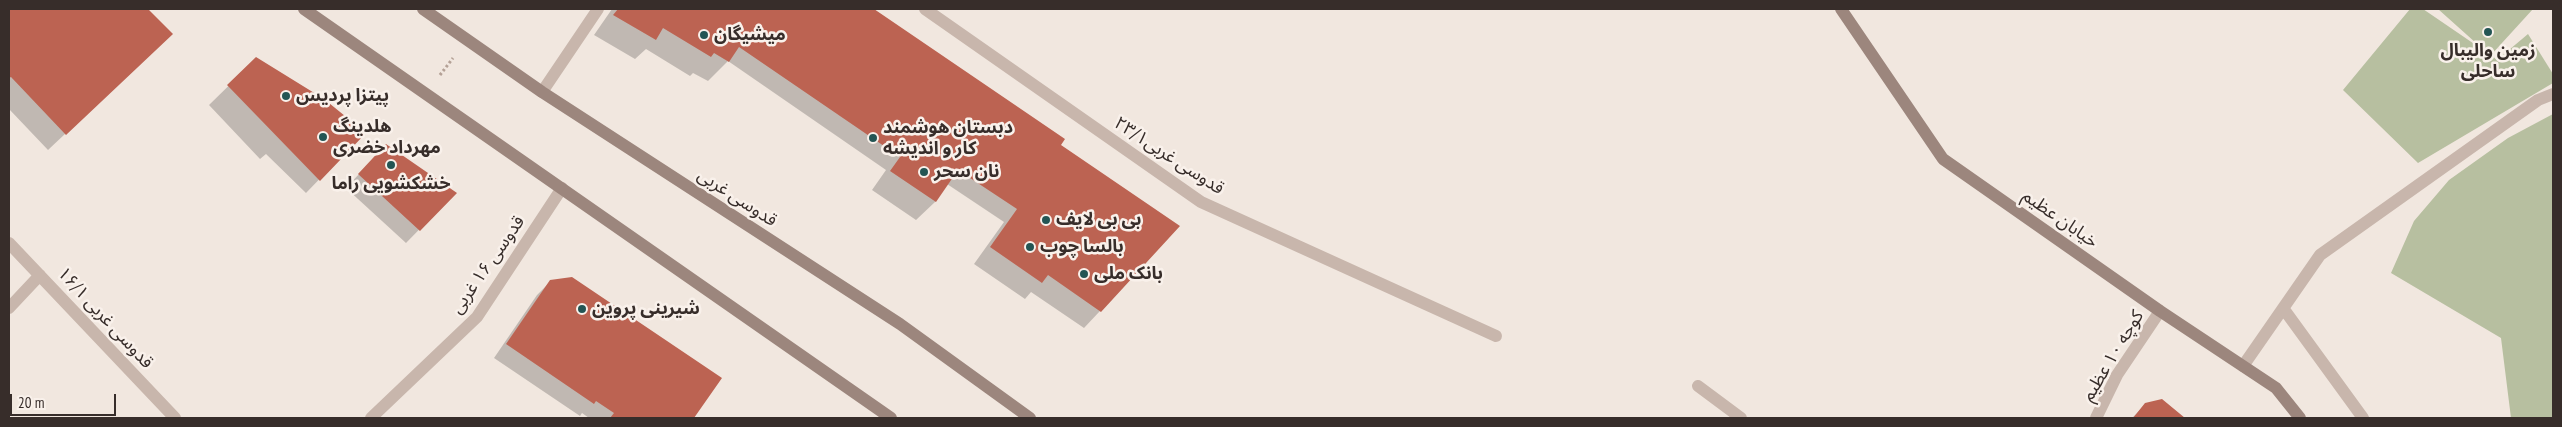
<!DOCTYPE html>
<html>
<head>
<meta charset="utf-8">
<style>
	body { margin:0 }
	#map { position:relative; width:2562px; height:427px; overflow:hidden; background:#f1e7df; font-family:"PT Sans Narrow",sans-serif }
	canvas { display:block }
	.frame { position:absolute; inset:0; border:10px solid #372d2a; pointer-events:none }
	.scale { position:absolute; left:10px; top:394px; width:106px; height:22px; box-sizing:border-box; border:2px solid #372d2a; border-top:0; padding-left:6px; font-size:15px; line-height:18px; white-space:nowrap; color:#372d2a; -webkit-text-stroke:4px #f9f1eb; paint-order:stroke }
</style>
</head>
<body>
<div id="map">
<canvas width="2562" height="427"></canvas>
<div class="frame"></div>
<div class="scale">20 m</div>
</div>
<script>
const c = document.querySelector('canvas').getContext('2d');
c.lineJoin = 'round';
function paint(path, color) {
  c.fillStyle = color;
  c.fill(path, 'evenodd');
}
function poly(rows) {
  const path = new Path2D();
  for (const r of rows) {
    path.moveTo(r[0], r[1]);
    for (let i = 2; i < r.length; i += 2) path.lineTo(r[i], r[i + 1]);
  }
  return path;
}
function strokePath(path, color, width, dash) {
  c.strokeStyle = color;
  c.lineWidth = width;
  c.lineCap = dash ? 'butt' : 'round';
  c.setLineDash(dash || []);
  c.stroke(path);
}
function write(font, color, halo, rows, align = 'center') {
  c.font = font + ' "PT Sans Narrow","Noto Sans Arabic",sans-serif';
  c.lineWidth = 5;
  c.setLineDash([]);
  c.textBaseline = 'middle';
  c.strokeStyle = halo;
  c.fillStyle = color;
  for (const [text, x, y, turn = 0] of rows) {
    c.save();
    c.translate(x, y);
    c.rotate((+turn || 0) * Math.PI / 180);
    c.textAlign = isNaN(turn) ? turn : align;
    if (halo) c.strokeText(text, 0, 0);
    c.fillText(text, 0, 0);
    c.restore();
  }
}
paint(poly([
	[2410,9,2423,9,2486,52,2438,9,2533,9,2491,55,2497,60,2528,34,2553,74,2553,83,2418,163,2343,90],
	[2553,114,2553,418,2511,418,2501,338,2391,273,2414,221,2449,180,2508,138]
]), '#b7bfa0');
paint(poly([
	[9,9,147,9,171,34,48,150,9,109],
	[612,9,872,9,1063,139,1056,150,1100,311,1084,328,1031,292,1025,299,974,264,1004,222,947,184,935,202,916,220,872,190,886,170,728,61,708,81,693,73,690,76,646,49,635,59,594,35],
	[256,59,364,133,306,193,266,154,260,159,209,105],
	[373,159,455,193,406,243,346,188],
	[551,281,720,379,693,418,589,418,582,413,580,416,494,358,537,295],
	[2162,401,2183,418,2132,418,2145,405]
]), '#0003');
paint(poly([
	[9,9,148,9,173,34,66,135,11,77,9,78],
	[618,9,874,9,1065,139,1061,145,1180,226,1101,312,1048,275,1042,283,990,247,1017,209,958,170,936,202,890,171,900,157,739,47,729,62,714,53,711,57,663,28,656,40,613,15],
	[256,57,324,99,366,133,320,181,227,85],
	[386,144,457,193,420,231,358,174],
	[572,277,722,378,694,418,610,418,614,413,596,401,594,404,506,344,550,280],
	[2162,399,2185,418,2133,418,2145,403]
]), '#bc6352');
strokePath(poly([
	[440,75,453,58]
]), '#b4a196', 3, [2.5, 2.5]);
strokePath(poly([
	[2283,308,2363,418],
	[2243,366,2320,255,2538,100,2553,94]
]), '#c8b6ac', 12);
strokePath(poly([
	[925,9,1201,202,1496,336],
	[542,92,598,9],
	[9,243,175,418],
	[9,308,40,275],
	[1698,386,1741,418],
	[371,418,477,317,562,188],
	[2096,418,2117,375,2160,311]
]), '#c8b6ac', 12);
strokePath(poly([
	[304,9,891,418],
	[423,9,542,92,900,324,1030,418],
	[1841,9,1943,159,2160,311,2276,388,2300,418]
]), '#9c867d', 12);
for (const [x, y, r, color] of [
	[2488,32,5,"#235554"],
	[704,35,5,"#235554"],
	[286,96,5,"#235554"],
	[323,137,5,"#235554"],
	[873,138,5,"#235554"],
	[391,165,5,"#235554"],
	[924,172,5,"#235554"],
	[1046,220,5,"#235554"],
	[1030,247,5,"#235554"],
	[1084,274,5,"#235554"],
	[582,309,5,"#235554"]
]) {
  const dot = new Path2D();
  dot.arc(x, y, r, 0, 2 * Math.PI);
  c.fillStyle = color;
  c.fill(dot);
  strokePath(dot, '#f9f1eb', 2);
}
write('bold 18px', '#372d2a', '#f9f1eb', [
	["میشیگان",714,35],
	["زمین والیبال",2488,51,"center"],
	["ساحلی",2488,72,"center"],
	["پیتزا پردیس",296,96],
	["هلدینگ",333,127],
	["مهرداد خضری",333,148],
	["دبستان هوشمند",883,128],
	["کار و اندیشه",883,149],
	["نان سحر",934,172],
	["خشکشویی راما",391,184,"center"],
	["بی بی لایف",1056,220],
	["بالسا چوب",1040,247],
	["بانک ملی",1094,274],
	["شیرینی پروین",592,309]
], 'left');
write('18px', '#372d2a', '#f9f1eb', [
	["قدوسی غربی۲۳/۱",1169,156,33],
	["قدوسی غربی",737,198,33],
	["خیابان عظیم",2060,219,35],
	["قدوسی ۱۶ غربی",488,265,-55],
	["۱۶/۱ قدوسی غربی",105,318,47],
	["کوچه ۱۰ عظیم",2113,356,-59]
]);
</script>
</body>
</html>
